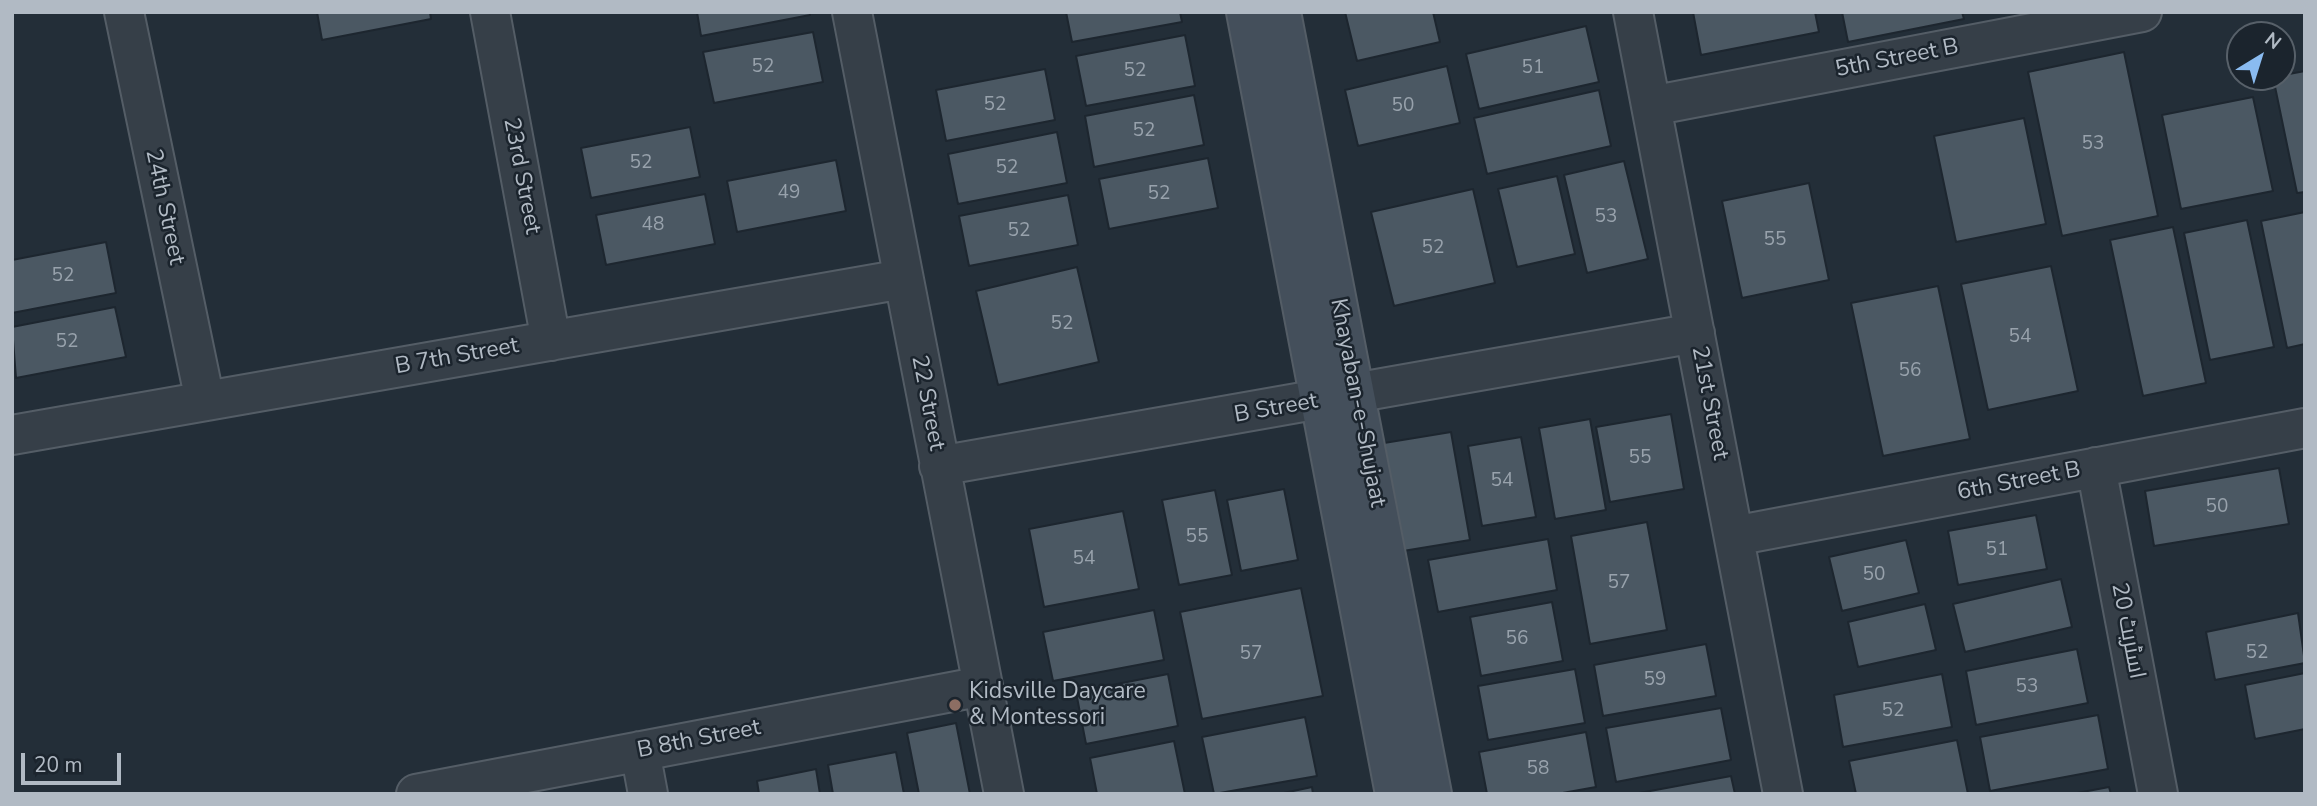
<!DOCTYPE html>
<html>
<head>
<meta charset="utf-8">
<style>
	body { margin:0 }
	#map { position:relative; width:2317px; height:806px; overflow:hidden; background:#232e38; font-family:"Nunito Sans",sans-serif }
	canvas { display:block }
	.frame { position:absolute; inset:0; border:14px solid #b1bac4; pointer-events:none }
	.north { position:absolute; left:2226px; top:21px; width:70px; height:70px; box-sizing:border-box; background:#1b242d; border:2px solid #576069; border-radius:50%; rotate:38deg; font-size:19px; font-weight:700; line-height:28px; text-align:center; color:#b1bac4 }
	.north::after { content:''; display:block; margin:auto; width:24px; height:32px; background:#8abbf0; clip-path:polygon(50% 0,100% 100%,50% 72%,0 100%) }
	.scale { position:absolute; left:21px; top:753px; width:100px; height:32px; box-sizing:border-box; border:4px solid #b1bac4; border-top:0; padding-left:9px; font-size:21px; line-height:24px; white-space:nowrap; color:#b1bac4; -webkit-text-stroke:5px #1b242d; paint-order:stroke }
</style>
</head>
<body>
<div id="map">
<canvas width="2317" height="806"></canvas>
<div class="frame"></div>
<div class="north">N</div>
<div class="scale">20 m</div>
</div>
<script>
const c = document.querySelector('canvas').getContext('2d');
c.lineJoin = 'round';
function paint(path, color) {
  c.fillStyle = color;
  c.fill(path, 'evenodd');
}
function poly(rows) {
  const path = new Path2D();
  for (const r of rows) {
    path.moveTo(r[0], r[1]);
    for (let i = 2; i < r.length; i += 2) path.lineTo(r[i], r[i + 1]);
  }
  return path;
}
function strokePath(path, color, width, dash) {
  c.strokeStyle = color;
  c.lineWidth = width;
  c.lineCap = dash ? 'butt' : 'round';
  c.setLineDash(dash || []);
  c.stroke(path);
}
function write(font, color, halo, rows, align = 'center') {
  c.font = font + ' "Nunito Sans",Cairo,sans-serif';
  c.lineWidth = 5;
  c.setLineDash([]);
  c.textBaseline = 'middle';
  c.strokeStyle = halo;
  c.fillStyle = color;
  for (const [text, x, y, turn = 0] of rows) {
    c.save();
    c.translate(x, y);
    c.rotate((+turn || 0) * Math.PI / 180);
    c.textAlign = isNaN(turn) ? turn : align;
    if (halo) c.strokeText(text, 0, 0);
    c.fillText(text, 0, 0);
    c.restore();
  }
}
const building = poly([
	[317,12,430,12,431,19,322,40,317,12],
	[697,12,810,12,810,15,701,36,697,12],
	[1066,12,1180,12,1182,22,1072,42,1066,12],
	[1345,12,1433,12,1440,42,1357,61,1345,12],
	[1693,12,1815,12,1819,32,1701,55,1693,12],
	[1842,12,1962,12,1964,19,1848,42,1842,12],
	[1586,26,1599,82,1479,109,1466,54,1586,26],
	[813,32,823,82,714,103,703,52,813,32],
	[1185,35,1195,86,1086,106,1076,56,1185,35],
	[2124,52,2158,216,2062,236,2028,72,2124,52],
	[1447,66,1460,123,1358,146,1345,90,1447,66],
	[1045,69,1055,120,946,141,936,90,1045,69],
	[2305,71,2305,192,2297,193,2273,77,2305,71],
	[1599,90,1611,146,1487,174,1474,118,1599,90],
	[1194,95,1204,145,1094,167,1085,116,1194,95],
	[2253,97,2273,191,2181,209,2162,115,2253,97],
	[2024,118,2046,224,1956,242,1934,136,2024,118],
	[690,127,700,177,591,198,581,148,690,127],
	[1057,132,1067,183,958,204,948,154,1057,132],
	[1208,158,1218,208,1109,229,1099,179,1208,158],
	[836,160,846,211,737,232,727,181,836,160],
	[1624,161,1648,259,1587,273,1564,175,1624,161],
	[1557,176,1575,254,1517,267,1498,189,1557,176],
	[1809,183,1829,280,1742,298,1722,201,1809,183],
	[1473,189,1495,283,1394,306,1371,212,1473,189],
	[705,194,715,244,606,265,596,215,705,194],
	[1068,195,1078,245,969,266,959,216,1068,195],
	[2305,212,2305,344,2287,348,2261,221,2305,212],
	[2247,220,2274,347,2210,360,2184,233,2247,220],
	[2173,227,2206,383,2143,396,2110,240,2173,227],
	[106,242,116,293,12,313,12,260,106,242],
	[2051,266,2078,391,1988,410,1961,284,2051,266],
	[1077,267,1099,362,998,385,976,291,1077,267],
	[1938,286,1970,439,1883,456,1851,303,1938,286],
	[115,307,126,357,16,378,12,327,115,307],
	[1671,414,1684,489,1610,502,1596,427,1671,414],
	[1590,419,1606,510,1555,519,1539,428,1590,419],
	[1451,432,1470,540,1403,551,1384,443,1451,432],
	[1521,437,1536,517,1482,526,1468,446,1521,437],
	[2279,468,2289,524,2154,546,2145,491,2279,468],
	[1284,489,1298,560,1241,571,1227,500,1284,489],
	[1215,490,1232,575,1179,585,1162,500,1215,490],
	[1123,511,1139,589,1044,607,1029,529,1123,511],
	[2036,515,2047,569,1958,585,1948,531,2036,515],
	[1647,522,1667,630,1590,644,1571,536,1647,522],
	[1548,539,1557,590,1438,612,1428,560,1548,539],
	[1906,540,1919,593,1842,611,1829,557,1906,540],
	[2061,579,2072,627,1965,652,1953,604,2061,579],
	[1301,588,1323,696,1202,719,1180,612,1301,588],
	[1552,602,1563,661,1481,676,1470,617,1552,602],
	[1925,604,1936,650,1858,667,1848,622,1925,604],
	[1154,610,1164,660,1053,681,1043,632,1154,610],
	[2298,613,2305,663,2215,680,2206,632,2298,613],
	[1706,644,1716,696,1603,716,1594,665,1706,644],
	[2077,649,2088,703,1976,725,1966,671,2077,649],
	[1575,669,1585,723,1488,740,1478,686,1575,669],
	[2305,673,2305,729,2255,739,2245,685,2305,673],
	[1168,674,1178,726,1086,744,1076,692,1168,674],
	[1942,674,1952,727,1843,747,1834,695,1942,674],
	[1721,708,1731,760,1616,782,1606,728,1721,708],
	[2098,715,2108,769,1990,791,1980,737,2098,715],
	[1305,717,1317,776,1214,794,1202,737,1305,717],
	[956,723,970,794,919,794,907,733,956,723],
	[1586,732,1596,787,1557,794,1487,794,1479,752,1586,732],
	[1957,740,1968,794,1856,794,1849,761,1957,740],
	[1174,741,1185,794,1097,794,1090,758,1174,741],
	[896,752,904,794,833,794,828,765,896,752],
	[816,769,820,794,759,794,757,781,816,769],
	[1731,776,1735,794,1634,794,1731,776],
	[1312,787,1313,794,1279,794,1312,787],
	[2109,787,2111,794,2072,794,2109,787]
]);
paint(building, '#4b5863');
strokePath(building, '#1d262f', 2);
const street = poly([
	[124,12,205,401],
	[490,12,551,341],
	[852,12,1004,794],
	[1633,12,1783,794],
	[1651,106,2142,12],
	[12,435,903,279],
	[939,466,1695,333],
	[2096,467,2158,794],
	[1734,536,2305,428],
	[640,751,648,794],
	[416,794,983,686]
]);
const secondary = poly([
	[1246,12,1395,794],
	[1281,12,1432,794]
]);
strokePath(street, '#545d66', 42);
strokePath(secondary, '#545d66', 42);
strokePath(street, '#363f48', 38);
strokePath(secondary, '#444f5b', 38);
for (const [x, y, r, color] of [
	[955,705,7,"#8d6e63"]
]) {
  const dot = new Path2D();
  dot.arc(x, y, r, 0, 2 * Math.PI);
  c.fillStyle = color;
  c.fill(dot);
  strokePath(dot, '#1b242d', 2.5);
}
write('19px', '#98a2ac', null, [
	["52",763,67],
	["51",1533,68],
	["52",1135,71],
	["52",995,105],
	["50",1403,106],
	["52",1144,131],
	["53",2093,144],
	["52",641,163],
	["52",1007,168],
	["49",789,193],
	["52",1159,194],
	["53",1606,217],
	["48",653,225],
	["52",1019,231],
	["55",1775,240],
	["52",1433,248],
	["52",63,276],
	["52",1062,324],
	["54",2020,337],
	["52",67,342],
	["56",1910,371],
	["55",1640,458],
	["54",1502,481],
	["50",2217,507],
	["55",1197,537],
	["51",1997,550],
	["54",1084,559],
	["50",1874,575],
	["57",1619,583],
	["56",1517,639],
	["52",2257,653],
	["57",1251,654],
	["59",1655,680],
	["53",2027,687],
	["52",1893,711],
	["58",1538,769]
]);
write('23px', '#b1bac4', '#1b242d', [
	["5th Street B",1897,59,-11],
	["23rd Street",521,176,79],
	["24th Street",164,207,78],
	["B 7th Street",457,357,-10],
	["22 Street",927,403,79],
	["Khayaban-e-Shujaat",1357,403,79],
	["21st Street",1709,403,79],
	["B Street",1276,409,-10],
	["6th Street B",2019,482,-11],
	["اسٹریٹ 20",2127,631,79],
	["B 8th Street",699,740,-11]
]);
write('23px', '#b1bac4', '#1b242d', [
	["Kidsville Daycare",969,692],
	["& Montessori",969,718]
], 'left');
</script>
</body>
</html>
